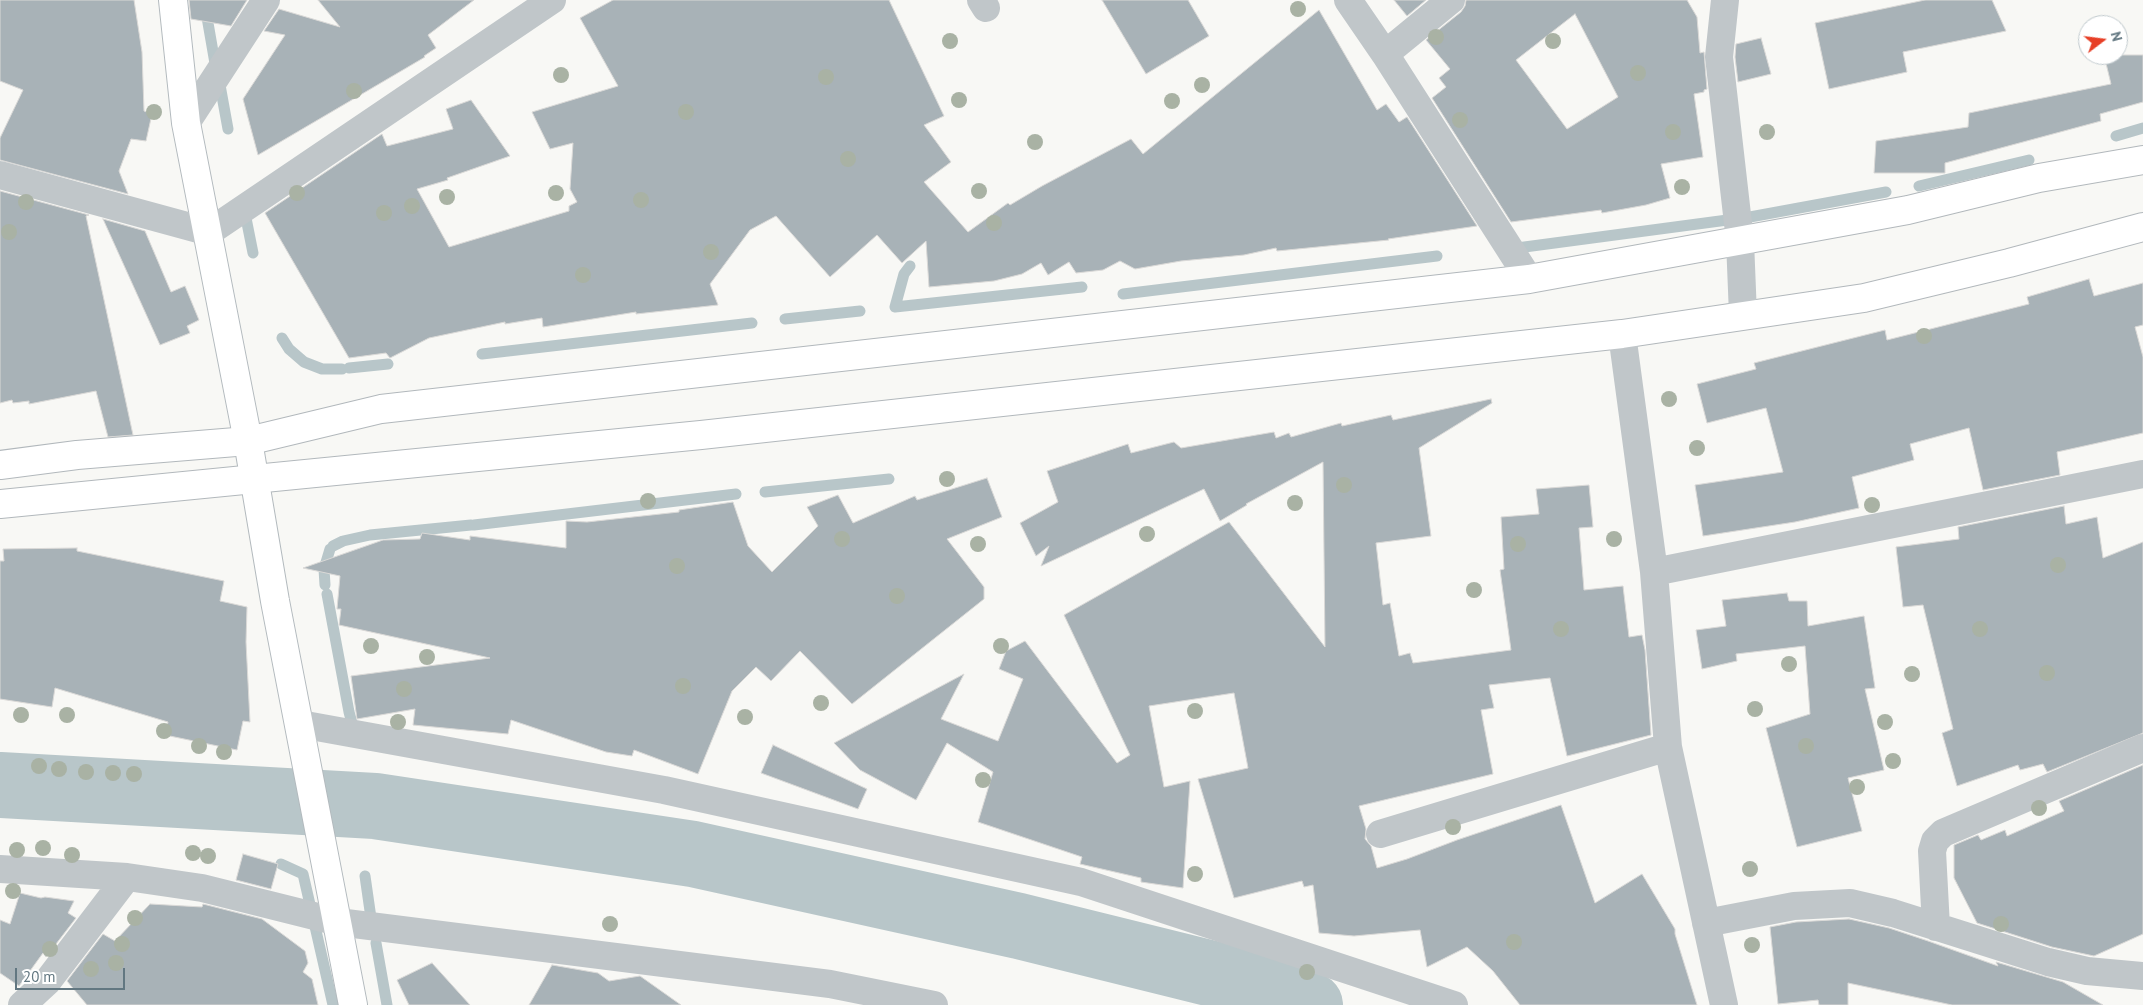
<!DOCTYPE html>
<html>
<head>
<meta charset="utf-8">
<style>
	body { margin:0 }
	#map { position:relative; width:2143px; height:1005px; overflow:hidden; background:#f8f8f5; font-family:"PT Sans",sans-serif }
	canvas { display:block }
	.north { position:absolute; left:2078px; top:15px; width:50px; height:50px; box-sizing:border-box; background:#fff; border:1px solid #c0c9cd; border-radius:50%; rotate:75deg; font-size:14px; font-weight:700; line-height:20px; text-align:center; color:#627781 }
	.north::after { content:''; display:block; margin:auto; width:18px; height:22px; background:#e73f26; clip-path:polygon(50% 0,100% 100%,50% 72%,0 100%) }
	.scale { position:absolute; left:15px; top:968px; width:110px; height:22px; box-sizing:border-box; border:2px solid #627781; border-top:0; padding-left:6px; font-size:15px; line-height:18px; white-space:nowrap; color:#627781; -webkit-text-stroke:4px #fff; paint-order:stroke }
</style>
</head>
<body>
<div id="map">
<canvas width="2143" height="1005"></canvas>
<div class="north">N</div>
<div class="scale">20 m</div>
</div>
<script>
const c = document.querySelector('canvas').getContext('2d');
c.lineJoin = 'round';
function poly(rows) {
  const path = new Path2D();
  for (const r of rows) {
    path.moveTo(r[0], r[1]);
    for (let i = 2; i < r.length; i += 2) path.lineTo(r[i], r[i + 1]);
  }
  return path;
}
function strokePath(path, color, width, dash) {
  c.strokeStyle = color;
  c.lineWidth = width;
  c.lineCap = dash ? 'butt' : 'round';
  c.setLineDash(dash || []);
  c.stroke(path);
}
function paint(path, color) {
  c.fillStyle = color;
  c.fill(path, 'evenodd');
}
strokePath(poly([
	[204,0,216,69],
	[220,85,228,129],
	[2116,136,2143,128],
	[1919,186,2029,160],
	[244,208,253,253],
	[1517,248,1750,217,1886,192],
	[910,266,904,274,895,307,1082,287],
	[1123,294,1437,256],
	[785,319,860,311],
	[282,338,289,349,304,362,322,369,342,369],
	[482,354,752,323],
	[349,368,388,364],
	[765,492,889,479],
	[474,525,736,494],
	[333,546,343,541,370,535,471,525],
	[325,585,324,569,330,549],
	[327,594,349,712,353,727,358,733],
	[349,784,356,822],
	[281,864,303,874,333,1005],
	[365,876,371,918],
	[376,943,387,1005]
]), '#b8c6c9', 11);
strokePath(poly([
	[0,785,375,806,693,854,1019,926,1233,979,1310,1005]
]), '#b8c6c9', 66);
const building = poly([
	[0,0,134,0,142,52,144,111,152,114,146,141,131,139,119,171,128,194,0,160,0,138,23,90,0,81,0,0],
	[189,0,247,0,231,26,191,19,189,0],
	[318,0,474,0,428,35,436,48,424,56,425,57,258,155,243,99,285,35,264,31,279,9,340,27,318,0],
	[613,0,889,0,944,116,924,125,951,162,924,182,968,232,1008,203,1010,205,1042,186,1131,139,1143,154,1319,10,1377,110,1386,104,1399,122,1407,117,1477,226,1388,239,1389,240,1277,251,1276,248,1244,255,1181,261,1135,269,1120,261,1103,270,1076,273,1069,262,1048,275,1041,263,1022,274,994,281,929,287,926,241,902,263,877,235,830,277,776,216,750,230,710,284,718,305,636,314,636,312,543,327,542,318,505,324,505,322,429,338,390,358,386,353,349,358,265,213,382,134,387,146,453,129,446,109,471,100,510,156,447,178,448,180,417,189,449,247,569,211,569,206,577,202,570,189,573,143,550,149,532,112,618,86,580,18,613,0],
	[1102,0,1188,0,1209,36,1146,74,1102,0],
	[1394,0,1426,0,1407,16,1394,0],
	[1466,0,1687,0,1697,17,1700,53,1704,52,1707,89,1704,90,1704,92,1694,94,1703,157,1661,164,1670,198,1646,205,1602,213,1601,210,1511,222,1432,98,1446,87,1439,78,1450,69,1426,40,1461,12,1465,6,1466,0],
	[1575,14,1618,97,1567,129,1516,60,1575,14],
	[1925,0,1992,0,2006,31,1903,52,1907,72,1829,89,1815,23,1925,0],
	[1761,38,1771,74,1738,82,1735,57,1736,44,1761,38],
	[2104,55,2143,55,2143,102,2100,114,2101,121,1945,163,1945,173,1874,173,1876,141,1968,127,1969,113,2111,84,2104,55],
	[0,191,89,215,86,216,133,435,108,437,96,391,29,404,29,401,13,403,12,400,0,403,0,191],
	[103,219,145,231,171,292,185,286,199,320,187,326,190,333,160,345,103,219],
	[2089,279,2094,296,2143,283,2143,325,2135,327,2143,357,2143,433,2057,452,2060,475,1983,490,1969,428,1910,444,1914,460,1852,477,1859,508,1795,522,1703,536,1695,485,1783,472,1766,408,1707,423,1697,384,1756,369,1754,363,1885,330,1887,340,2029,304,2027,297,2089,279],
	[1491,399,1492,403,1419,448,1431,536,1376,543,1383,605,1390,603,1399,656,1410,653,1413,663,1511,650,1500,570,1504,569,1501,517,1539,514,1536,489,1589,485,1593,527,1579,528,1584,590,1623,586,1629,637,1642,635,1645,650,1651,735,1567,756,1550,678,1489,685,1494,708,1481,710,1493,774,1359,806,1366,829,1365,839,1371,846,1377,868,1407,859,1457,840,1561,805,1595,903,1642,874,1675,929,1675,934,1697,1005,1520,1005,1493,971,1467,947,1427,967,1420,930,1354,936,1319,933,1313,885,1304,887,1302,881,1234,898,1198,779,1248,768,1234,693,1149,706,1164,787,1190,781,1183,888,1141,882,1141,878,1080,864,1082,857,978,822,993,772,947,743,916,800,860,770,834,743,964,674,941,719,998,741,1023,679,999,669,1006,651,1025,641,1117,763,1130,755,1064,615,1229,522,1325,647,1323,462,1246,504,1247,505,1220,521,1204,489,1041,566,1049,546,1036,556,1020,523,1058,502,1047,471,1128,444,1131,453,1174,442,1181,448,1274,432,1276,438,1289,433,1291,437,1341,423,1342,426,1391,415,1393,420,1491,399],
	[987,478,1002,517,947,539,984,587,984,599,852,704,800,651,771,681,756,667,732,691,698,774,634,750,632,756,606,752,511,720,508,734,413,725,415,709,357,719,351,676,490,658,339,625,341,609,337,609,340,576,303,568,383,540,420,539,422,533,470,540,470,536,566,548,566,521,587,522,679,512,679,510,733,502,748,546,772,572,818,526,807,507,838,495,853,523,915,496,917,500,987,478],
	[2064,506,2066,524,2097,517,2103,558,2143,542,2143,733,2047,772,2043,764,2020,770,2018,765,1957,786,1942,733,1953,729,1923,605,1903,607,1896,547,1959,539,1958,527,2064,506],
	[77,548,77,551,224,581,220,601,247,607,246,642,250,722,243,721,237,750,165,735,168,722,55,688,52,707,0,699,0,561,4,561,3,549,77,548],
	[1787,593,1789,601,1807,601,1808,626,1864,616,1875,688,1865,689,1884,770,1848,778,1862,831,1797,847,1766,728,1810,714,1805,646,1736,654,1737,661,1702,669,1696,630,1726,626,1722,600,1787,593],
	[773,745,867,789,858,809,761,773,773,745],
	[2143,765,2143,934,2094,956,2052,947,1977,923,1954,878,1954,845,1978,835,1981,840,2005,830,2007,836,2064,811,2059,801,2143,765],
	[243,854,278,864,271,889,236,880,243,854],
	[20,893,41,898,45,897,74,901,68,913,76,918,46,957,43,953,19,986,0,973,0,920,10,924,20,893],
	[150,904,202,907,203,904,262,919,305,951,308,963,303,972,312,979,318,1005,87,1005,67,981,103,934,115,941,150,904],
	[1849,919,1889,928,1928,941,1998,966,1996,962,2063,982,2103,1005,1952,1005,1848,983,1848,1005,1819,1005,1818,1000,1778,1004,1770,927,1796,922,1849,919],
	[432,963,470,1005,409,1005,397,980,432,963],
	[552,965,598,973,609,981,640,976,681,1005,529,1005,552,965]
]);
paint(building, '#a8b2b7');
strokePath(building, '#dad9d7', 1);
const secondary = poly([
	[173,0,186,123,248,441,275,601,353,1005]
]);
const primary = poly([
	[0,465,77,455,248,441,381,409,1529,279,1908,210,2039,178,2143,160],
	[0,504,701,435,1622,334,1864,298,2009,263,2143,227]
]);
strokePath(secondary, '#b3babe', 30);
strokePath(primary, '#b2b8bc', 30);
strokePath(poly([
	[981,0,986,8],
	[1348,0,1385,54,1529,279],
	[1725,0,1719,57,1740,241,1743,315],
	[1385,54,1451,0],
	[186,123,266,0],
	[0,175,209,232,552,0],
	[1622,334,1654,572,1668,747,1724,1005],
	[1654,572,2143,474],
	[300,724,664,790,1081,882,1454,1005],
	[1380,834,1668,747],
	[0,869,127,877,202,888,338,922,830,984,934,1005],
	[1706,923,1794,906,1850,903,1893,913,2048,962,2087,971,2143,976],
	[1936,927,1932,851,1935,841,1943,833,2143,748],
	[22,1005,47,982,127,877]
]), '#c0c6c9', 28);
strokePath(secondary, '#fff', 28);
strokePath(primary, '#fff', 28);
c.fillStyle = '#a9b2a4';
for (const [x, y] of [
	[1298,9],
	[1436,37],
	[950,41],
	[1553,41],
	[1638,73],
	[561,75],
	[826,77],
	[1202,85],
	[354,91],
	[959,100],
	[1172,101],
	[154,112],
	[686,112],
	[1460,120],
	[1673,132],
	[1767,132],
	[1035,142],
	[848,159],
	[1682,187],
	[979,191],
	[297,193],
	[556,193],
	[447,197],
	[641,200],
	[26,202],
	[412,206],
	[384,213],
	[994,223],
	[9,232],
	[711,252],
	[583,275],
	[1924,336],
	[1669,399],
	[1697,448],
	[947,479],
	[1344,485],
	[648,501],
	[1295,503],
	[1872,505],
	[1147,534],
	[842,539],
	[1614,539],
	[978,544],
	[1518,544],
	[2058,565],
	[677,566],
	[1474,590],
	[897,596],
	[1561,629],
	[1980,629],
	[371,646],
	[1001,646],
	[427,657],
	[1789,664],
	[2047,673],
	[1912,674],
	[683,686],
	[404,689],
	[821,703],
	[1755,709],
	[1195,711],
	[21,715],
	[67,715],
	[745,717],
	[398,722],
	[1885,722],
	[164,731],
	[199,746],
	[1806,746],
	[224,752],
	[1893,761],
	[39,766],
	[59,769],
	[86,772],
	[113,773],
	[134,774],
	[983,780],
	[1857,787],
	[2039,808],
	[1453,827],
	[43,848],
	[17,850],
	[193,853],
	[72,855],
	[208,856],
	[1750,869],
	[1195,874],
	[13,891],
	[135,918],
	[610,924],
	[2001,924],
	[1514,942],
	[122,944],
	[1752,945],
	[50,949],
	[116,963],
	[91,969],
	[1307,972]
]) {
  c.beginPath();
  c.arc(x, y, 8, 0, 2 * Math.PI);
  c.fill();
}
</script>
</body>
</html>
